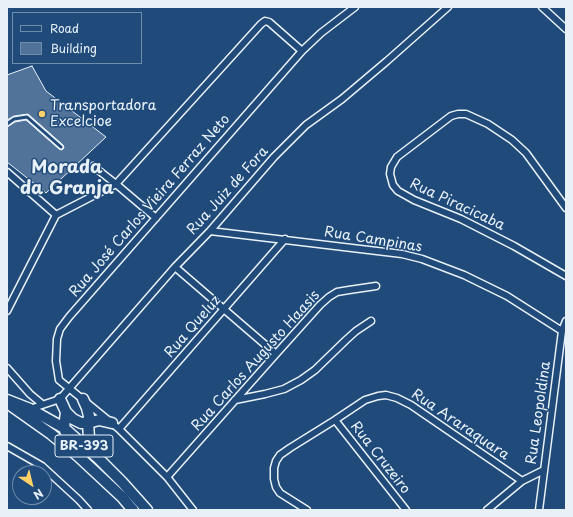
<!DOCTYPE html>
<html>
<head>
<meta charset="utf-8">
<style>
	body { margin:0 }
	#map { position:relative; width:573px; height:517px; overflow:hidden; background:#1f4a7a; font-family:"Playpen Sans",sans-serif }
	canvas { display:block }
	.frame { position:absolute; inset:0; border:8px solid #e8f1f8; pointer-events:none }
	.legend { position:absolute; left:12px; top:12px; width:130px; height:52px; box-sizing:border-box; background:#1f4a7a; border:1px solid #6f8dac; margin:0; padding:5px 7px; list-style:none; font-size:12px; color:#e8f1f8 }
	.legend li { display:flex; align-items:center; gap:8px; height:20px }
	.legend b { width:20px; border:1px solid #6f8dac }
	.north { position:absolute; left:12px; top:465px; width:40px; height:40px; box-sizing:border-box; background:#1f4a7a; border:1px solid #6f8dac; border-radius:50%; rotate:145deg; font-size:11px; font-weight:700; line-height:16px; text-align:center; color:#e8f1f8 }
	.north::after { content:''; display:block; margin:auto; width:14px; height:18px; background:#ffd166; clip-path:polygon(50% 0,100% 100%,50% 72%,0 100%) }
</style>
</head>
<body>
<div id="map">
<canvas width="573" height="517"></canvas>
<div class="frame"></div>
<ul class="legend">
<li><b style="height:5px;background:#1f4a7a"></b>Road</li>
<li><b style="height:11px;background:#517399"></b>Building</li>
</ul>
<div class="north">N</div>
</div>
<script>
const c = document.querySelector('canvas').getContext('2d');
c.lineJoin = 'round';
function paint(path, color) {
  c.fillStyle = color;
  c.fill(path, 'evenodd');
}
function poly(rows) {
  const path = new Path2D();
  for (const r of rows) {
    path.moveTo(r[0], r[1]);
    for (let i = 2; i < r.length; i += 2) path.lineTo(r[i], r[i + 1]);
  }
  return path;
}
function strokePath(path, color, width, dash) {
  c.strokeStyle = color;
  c.lineWidth = width;
  c.lineCap = dash ? 'butt' : 'round';
  c.setLineDash(dash || []);
  c.stroke(path);
}
function write(font, color, halo, rows, align = 'center') {
  c.font = font + ' "Playpen Sans",sans-serif';
  c.lineWidth = 3;
  c.setLineDash([]);
  c.textBaseline = 'middle';
  c.strokeStyle = halo;
  c.fillStyle = color;
  for (const [text, x, y, turn = 0] of rows) {
    c.save();
    c.translate(x, y);
    c.rotate((+turn || 0) * Math.PI / 180);
    c.textAlign = isNaN(turn) ? turn : align;
    if (halo) c.strokeText(text, 0, 0);
    c.fillText(text, 0, 0);
    c.restore();
  }
}
const building = poly([
	[32,66,46,91,106,137,46,193,7,162,7,127,15,122,26,120,59,149,62,150,64,148,63,145,28,114,14,116,7,120,7,75,32,66]
]);
paint(building, '#517399');
strokePath(building, '#e8f1f8', 1);
const lane = poly([
	[7,124,14,119,27,117,61,147]
]);
const street = poly([
	[542,7,566,29],
	[93,166,116,184,156,218],
	[7,172,56,215],
	[566,208,526,153,512,140,488,124,466,114,458,114,451,116,397,157,391,167,390,174,393,185,398,191,414,200,461,219,514,246,566,276],
	[210,231,402,254,422,259,464,275,507,296,562,331],
	[175,267,276,354],
	[7,311,56,215,116,184,261,24,265,21,269,22,302,51],
	[7,368,30,394,42,404],
	[235,400,265,394,284,389,301,380,315,370,346,340,356,331,371,321],
	[30,409,60,399,175,267,210,231,274,157,306,125,342,99,387,61,448,7],
	[335,420,406,510],
	[119,429,285,239],
	[7,446,42,466,79,500,88,510],
	[167,477,276,354,320,305,329,297,337,292,349,290,376,286],
	[193,510,167,477,119,429,59,380,56,361,57,339,60,329,69,317,302,51,321,33,355,7],
	[307,510,280,493,276,487,274,479,274,468,276,461,280,455,290,448,335,420,365,400,378,396,386,395,397,398,411,405,522,481],
	[487,510,522,481,544,470],
	[539,510,562,331,566,321]
]);
const primary = poly([
	[60,399,66,412,64,428,66,433],
	[83,399,87,408,89,416,88,423,89,438,96,454],
	[7,400,30,409,64,428,98,458,122,482,147,510],
	[10,405,51,434,78,456,122,497,133,510],
	[66,412,73,419,81,423,88,423,99,420,112,423]
]);
strokePath(lane, '#e8f1f8', 6);
strokePath(street, '#e8f1f8', 9);
strokePath(primary, '#e8f1f8', 13);
strokePath(lane, '#1f4a7a', 3);
strokePath(street, '#1f4a7a', 6);
strokePath(primary, '#1f4a7a', 10);
for (const [x, y, r, color] of [
	[42,114,4,"#ffd166"]
]) {
  const dot = new Path2D();
  dot.arc(x, y, r, 0, 2 * Math.PI);
  c.fillStyle = color;
  c.fill(dot);
  strokePath(dot, '#1f4a7a', 1.5);
}
for (const [x, y, w] of [
	[84,446,58]
]) {
  const box = new Path2D();
  box.roundRect(x - w / 2, y - 11, w, 22, 3);
  c.fillStyle = '#1f4a7a';
  c.fill(box);
  strokePath(box, '#e8f1f8', 1);
}
write('bold 13px', '#e8f1f8', null, [
	["BR-393",84,446]
]);
write('14px', '#e8f1f8', '#1f4a7a', [
	["Transportadora",50,106],
	["Excelcioe",50,122]
], 'left');
write('14px', '#e8f1f8', '#1f4a7a', [
	["Rua Juiz de Fora",228,191,-48],
	["Rua Piracicaba",457,205,25],
	["Rua José Carlos Vieira Ferraz Neto",150,206,-49],
	["Rua Campinas",373,240,9],
	["Rua Queluz",193,327,-49],
	["Rua Carlos Augusto Haasis",256,361,-48],
	["Rua Leopoldina",539,413,-82],
	["Rua Araraquara",460,425,34],
	["Rua Cruzeiro",380,458,52]
]);
write('bold 18px', '#e8f1f8', '#1f4a7a', [
	["Morada",67,168],
	["da Granja",67,189]
]);
</script>
</body>
</html>
